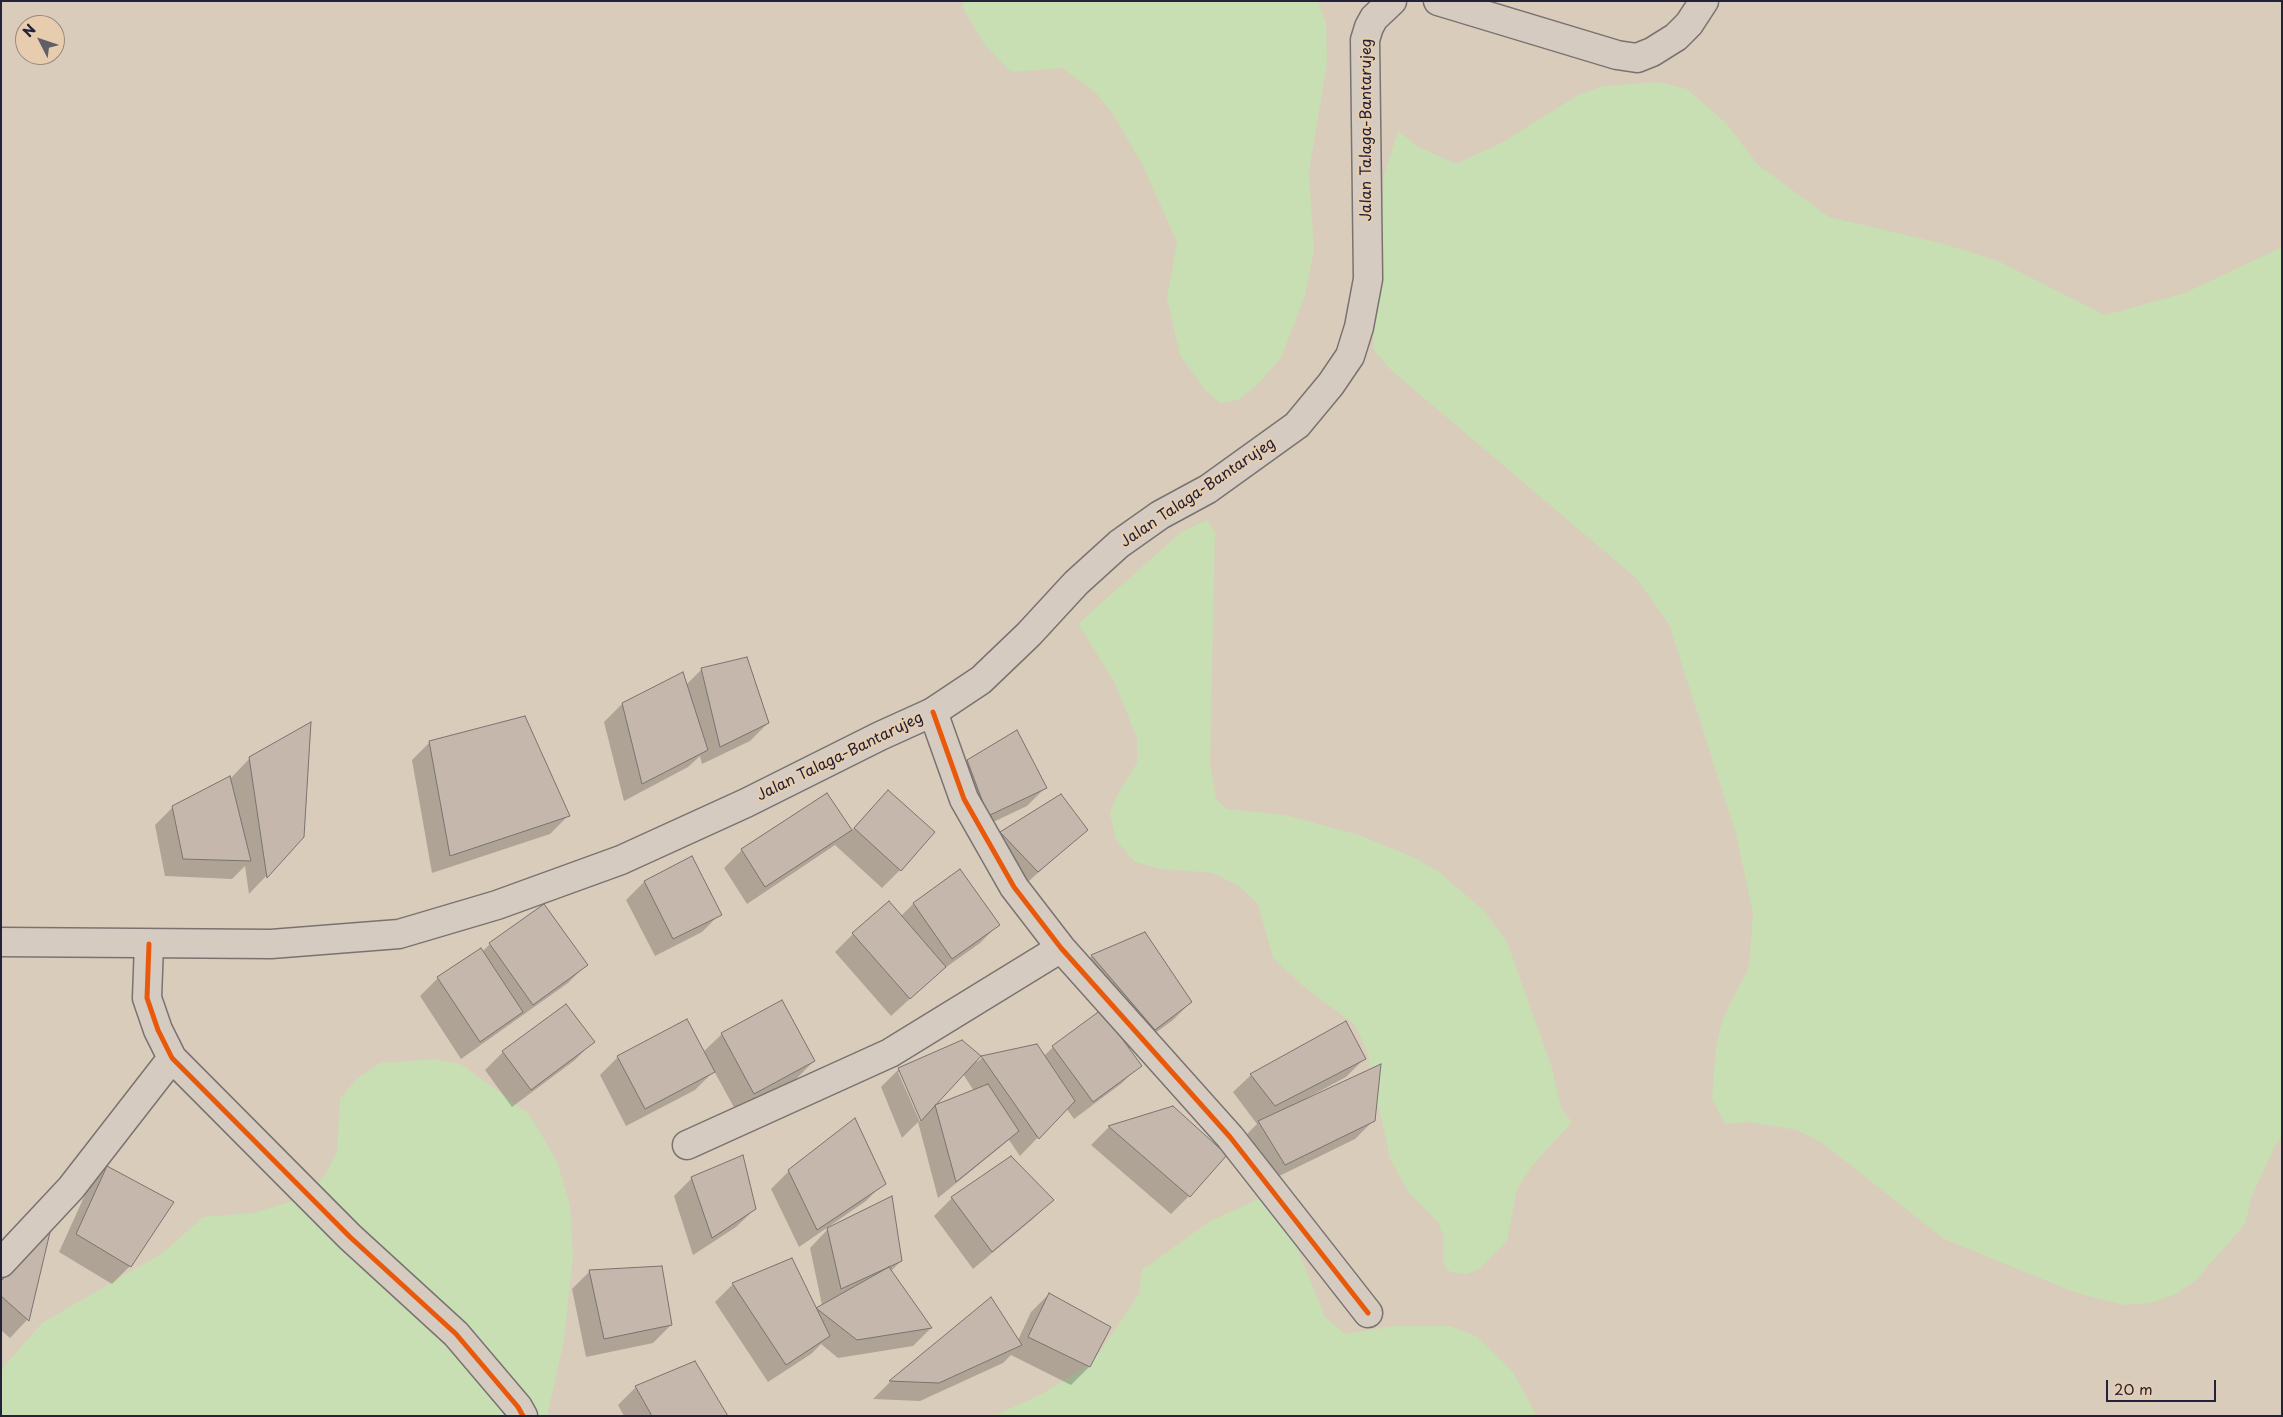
<!DOCTYPE html>
<html>
<head>
<meta charset="utf-8">
<style>
	body { margin:0 }
	#map { position:relative; width:2283px; height:1417px; overflow:hidden; background:#daccbb; font-family:"Playpen Sans",sans-serif }
	canvas { display:block }
	.frame { position:absolute; inset:0; border:2px solid #22223b; pointer-events:none }
	.north { position:absolute; left:15px; top:15px; width:50px; height:50px; box-sizing:border-box; background:#e7cdae; border:1px solid #988980; border-radius:50%; rotate:311deg; font-size:14px; font-weight:700; line-height:20px; text-align:center; color:#22223b }
	.north::after { content:''; display:block; margin:auto; width:18px; height:22px; background:#625e68; clip-path:polygon(50% 0,100% 100%,50% 72%,0 100%) }
	.scale { position:absolute; left:2106px; top:1380px; width:110px; height:22px; box-sizing:border-box; border:2px solid #22223b; border-top:0; padding-left:6px; font-size:15px; line-height:18px; white-space:nowrap; color:#22223b; -webkit-text-stroke:4px #e7cdae; paint-order:stroke }
</style>
</head>
<body>
<div id="map">
<canvas width="2283" height="1417"></canvas>
<div class="frame"></div>
<div class="north">N</div>
<div class="scale">20 m</div>
</div>
<script>
const c = document.querySelector('canvas').getContext('2d');
c.lineJoin = 'round';
function paint(path, color) {
  c.fillStyle = color;
  c.fill(path, 'evenodd');
}
function poly(rows) {
  const path = new Path2D();
  for (const r of rows) {
    path.moveTo(r[0], r[1]);
    for (let i = 2; i < r.length; i += 2) path.lineTo(r[i], r[i + 1]);
  }
  return path;
}
function strokePath(path, color, width, dash) {
  c.strokeStyle = color;
  c.lineWidth = width;
  c.lineCap = dash ? 'butt' : 'round';
  c.setLineDash(dash || []);
  c.stroke(path);
}
function write(font, color, halo, rows, align = 'center') {
  c.font = font + ' "Playpen Sans",sans-serif';
  c.lineWidth = 4;
  c.setLineDash([]);
  c.textBaseline = 'middle';
  c.strokeStyle = halo;
  c.fillStyle = color;
  for (const [text, x, y, turn = 0] of rows) {
    c.save();
    c.translate(x, y);
    c.rotate((+turn || 0) * Math.PI / 180);
    c.textAlign = isNaN(turn) ? turn : align;
    if (halo) c.strokeText(text, 0, 0);
    c.fillText(text, 0, 0);
    c.restore();
  }
}
paint(poly([
	[963,1,1318,1,1326,22,1327,63,1309,172,1314,250,1305,295,1281,358,1257,385,1238,400,1220,403,1205,390,1180,355,1167,298,1177,242,1142,164,1113,114,1095,92,1062,68,1011,72,985,45,963,8],
	[1658,82,1687,89,1726,123,1758,165,1829,217,1944,244,1998,261,2105,315,2185,293,2282,247,2282,1137,2276,1144,2252,1196,2245,1224,2195,1281,2176,1294,2150,1303,2123,1305,2074,1292,1944,1239,1821,1142,1797,1130,1748,1122,1725,1124,1712,1099,1716,1046,1723,1018,1749,967,1753,914,1736,834,1669,624,1636,578,1391,370,1373,349,1384,175,1398,131,1419,147,1456,164,1503,142,1578,95,1603,86],
	[1206,520,1215,532,1210,762,1216,799,1227,809,1286,815,1359,835,1415,858,1439,872,1483,910,1507,942,1552,1068,1561,1108,1572,1122,1531,1167,1517,1189,1507,1241,1478,1270,1466,1274,1450,1272,1443,1263,1443,1236,1438,1222,1409,1193,1390,1159,1367,1051,1355,1025,1302,985,1273,958,1258,904,1239,886,1213,873,1161,869,1135,862,1116,840,1110,814,1115,799,1137,763,1137,738,1114,681,1078,624,1180,533],
	[435,1059,461,1064,529,1114,557,1161,570,1206,573,1256,564,1340,547,1416,1,1416,1,1370,42,1323,164,1252,203,1217,253,1213,306,1197,325,1175,337,1152,340,1098,358,1078,380,1063],
	[1266,1196,1295,1243,1325,1317,1345,1334,1395,1326,1450,1326,1476,1336,1513,1372,1537,1416,994,1416,1044,1393,1093,1362,1139,1294,1142,1270,1210,1221]
]), '#c8deb3');
paint(poly([
	[702,669,768,723,750,741,702,764,700,756,688,767,624,801,604,722,622,704,686,685],
	[430,742,568,816,550,834,432,873,412,760],
	[250,758,303,837,249,894,245,866,232,879,165,876,155,825,173,807,232,777],
	[968,761,1045,788,1027,806,970,833,950,780],
	[827,794,851,831,870,810,900,870,882,888,835,845,747,904,724,868,742,850],
	[1061,796,1086,830,1020,889,983,851,1000,833],
	[691,858,720,914,702,932,655,956,626,900,644,882],
	[913,904,998,925,980,943,938,973,891,1016,835,952,853,934,900,917],
	[1144,934,1191,1002,1173,1020,1136,1047,1074,974,1092,956],
	[490,944,586,965,568,983,461,1059,420,996,438,978,482,952],
	[1101,1012,1140,1065,1122,1083,1074,1119,1066,1108,1020,1156,1009,1140,938,1198,918,1122,902,1138,881,1087,899,1069,976,1060,977,1062,982,1058,1036,1046,1043,1057,1053,1047],
	[900,1071,922,1120,920,1122,898,1072],
	[963,1074,974,1091,931,1108],
	[722,1034,814,1061,796,1079,736,1111,714,1071,695,1090,626,1126,600,1075,618,1057,703,1052],
	[593,1042,575,1060,512,1107,485,1070,503,1052],
	[1364,1059,1346,1077,1305,1099,1306,1101,1374,1120,1355,1139,1267,1182,1241,1140,1257,1124,1233,1092,1251,1075],
	[1172,1108,1189,1196,1171,1214,1091,1145,1109,1127],
	[107,1168,130,1266,112,1284,59,1252,89,1186],
	[789,1171,884,1183,866,1201,799,1247,771,1189],
	[692,1178,755,1209,736,1227,693,1255,674,1196],
	[952,1198,1052,1200,1034,1218,973,1269,934,1216],
	[828,1229,901,1261,891,1271,931,1328,913,1346,838,1358,821,1344,811,1354,768,1382,715,1302,733,1284,791,1259,816,1309,822,1305,810,1248],
	[49,1232,27,1320,10,1338,1,1330,1,1282],
	[590,1271,671,1325,653,1343,586,1357,572,1289],
	[1049,1294,1110,1328,1089,1367,1071,1385,1011,1355,1003,1363,920,1401,873,1399,890,1382,991,1299,1018,1340,1031,1312],
	[636,1387,726,1416,624,1416,618,1405]
]), '#0003');
const building = poly([
	[747,657,769,723,720,747,701,668,747,657],
	[683,672,708,750,642,784,622,703,683,672],
	[525,716,570,816,450,856,429,741,525,716],
	[311,722,304,837,267,878,249,757,311,722],
	[1017,730,1047,788,988,816,967,760,1017,730],
	[230,776,251,861,183,859,172,806,230,776],
	[888,790,935,832,901,871,854,828,888,790],
	[827,793,852,830,765,887,741,849,827,793],
	[1061,794,1088,830,1038,872,1000,832,1061,794],
	[692,856,722,915,673,939,644,881,692,856],
	[960,869,1000,925,952,959,913,903,960,869],
	[889,901,946,967,910,999,852,933,889,901],
	[544,904,588,965,533,1005,489,943,544,904],
	[1145,932,1192,1002,1155,1030,1091,955,1145,932],
	[481,948,523,1012,480,1042,437,977,481,948],
	[782,1000,815,1061,754,1094,721,1033,782,1000],
	[566,1004,595,1042,531,1090,502,1051,566,1004],
	[1101,1010,1142,1066,1093,1102,1052,1046,1101,1010],
	[687,1019,715,1072,645,1109,617,1056,687,1019],
	[1346,1021,1366,1059,1275,1106,1250,1074,1346,1021],
	[962,1040,981,1056,921,1121,898,1068,962,1040],
	[1037,1044,1075,1101,1039,1139,981,1056,1037,1044],
	[1381,1064,1375,1121,1285,1165,1258,1121,1381,1064],
	[988,1084,1019,1131,956,1182,935,1105,988,1084],
	[1173,1106,1227,1155,1190,1197,1108,1126,1173,1106],
	[855,1118,886,1184,817,1230,788,1170,855,1118],
	[743,1155,756,1209,712,1238,691,1177,743,1155],
	[1011,1156,1054,1200,992,1252,951,1197,1011,1156],
	[107,1166,174,1202,131,1267,76,1234,107,1166],
	[892,1196,902,1261,841,1289,827,1228,892,1196],
	[51,1228,29,1321,1,1296,1,1281,51,1228],
	[792,1258,830,1336,786,1365,732,1283,792,1258],
	[662,1266,672,1325,604,1339,589,1270,662,1266],
	[889,1267,932,1328,857,1340,816,1308,889,1267],
	[1049,1293,1111,1327,1090,1367,1028,1337,1049,1293],
	[991,1297,1022,1345,939,1383,889,1381,991,1297],
	[695,1361,728,1416,652,1416,635,1386,695,1361]
]);
paint(building, '#c5b7ac');
strokePath(building, '#797370', 1);
const street = poly([
	[933,712,964,799,1014,887,1061,948,1230,1137,1368,1313],
	[149,944,147,998,158,1030,172,1058,350,1237,456,1334,518,1407,523,1416],
	[687,1145,890,1053,1061,948],
	[1,1263,71,1188,172,1058]
]);
const primary = poly([
	[1438,1,1617,55,1637,58,1652,52,1676,37,1689,24,1704,1],
	[1,942,271,944,399,934,497,905,621,860,746,803,880,736,933,712,981,680,1029,634,1076,583,1119,544,1160,515,1208,489,1297,425,1331,384,1350,356,1359,327,1368,279,1365,40,1369,27,1374,18,1392,1]
]);
strokePath(street, '#797370', 31);
strokePath(primary, '#797370', 31);
strokePath(street, '#d5cbc0', 28);
strokePath(primary, '#d5cbc0', 28);
strokePath(poly([
	[933,712,964,799,1014,887,1061,948,1230,1137,1368,1313],
	[149,944,147,998,158,1030,172,1058,350,1237,456,1334,518,1407,523,1416]
]), '#e8590c', 5);
write('15px', '#22223b', '#e7cdae', [
	["Jalan Talaga-Bantarujeg",1367,130,-90],
	["Jalan Talaga-Bantarujeg",1198,493,-34],
	["Jalan Talaga-Bantarujeg",840,757,-26]
]);
</script>
</body>
</html>
